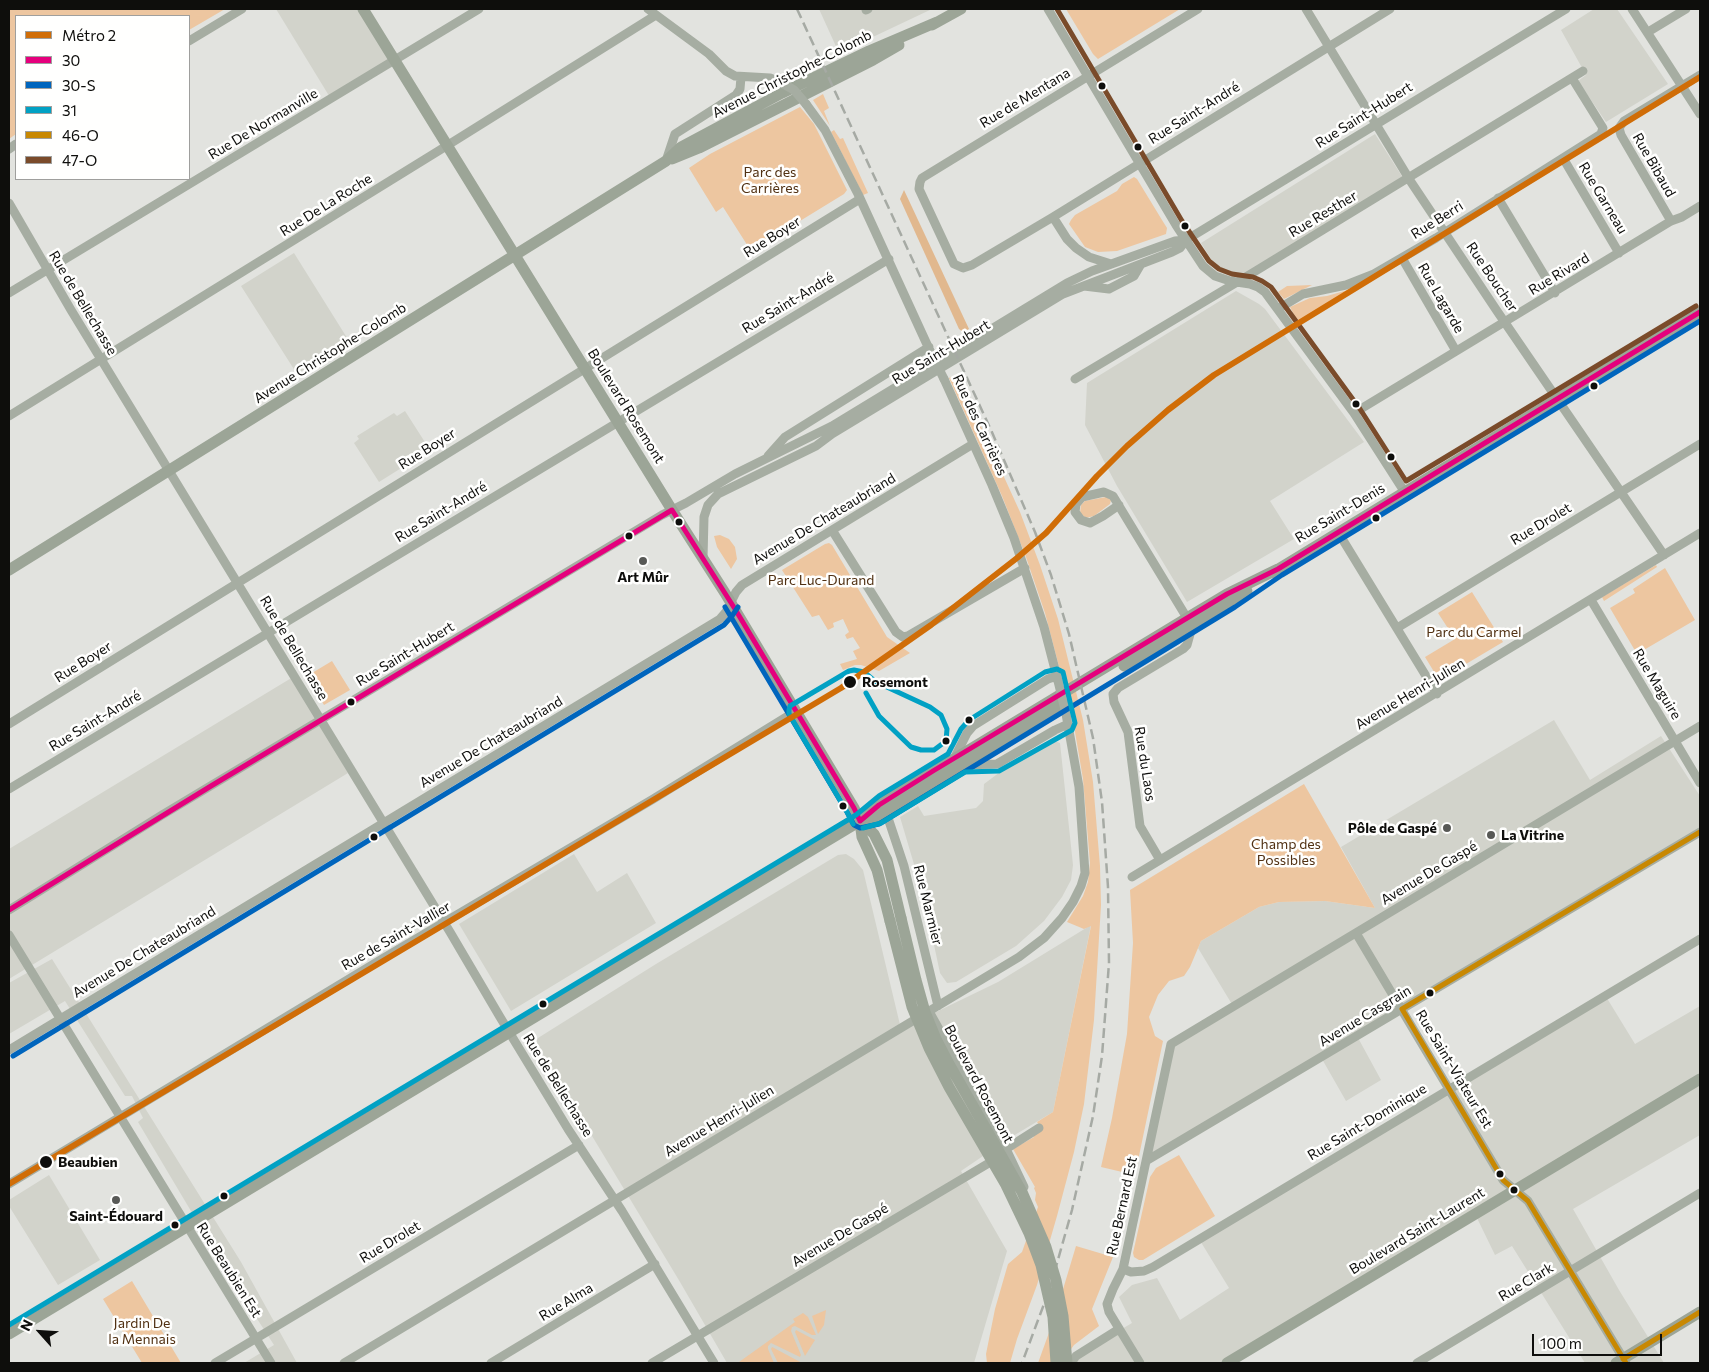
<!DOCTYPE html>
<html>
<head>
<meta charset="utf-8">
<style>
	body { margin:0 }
	#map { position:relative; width:1709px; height:1372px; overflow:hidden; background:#e2e3df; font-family:Commissioner,sans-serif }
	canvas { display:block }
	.frame { position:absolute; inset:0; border:10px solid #0e0e0c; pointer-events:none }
	.legend { position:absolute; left:15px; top:15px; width:175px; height:165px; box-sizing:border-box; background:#fffffe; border:1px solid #9f9f9d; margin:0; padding:6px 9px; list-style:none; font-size:15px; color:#0e0e0c }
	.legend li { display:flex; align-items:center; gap:10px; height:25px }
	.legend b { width:25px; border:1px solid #9f9f9d }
	.north { position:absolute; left:15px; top:1307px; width:50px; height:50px; -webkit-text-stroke:4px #fffffe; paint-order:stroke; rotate:296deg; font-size:14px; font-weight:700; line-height:20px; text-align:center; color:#0e0e0c }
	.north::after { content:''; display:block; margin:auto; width:18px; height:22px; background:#0e0e0c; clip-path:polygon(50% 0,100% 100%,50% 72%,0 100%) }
	.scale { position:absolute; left:1532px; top:1334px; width:130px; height:22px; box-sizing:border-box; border:2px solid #0e0e0c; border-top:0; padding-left:6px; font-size:15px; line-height:18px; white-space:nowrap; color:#0e0e0c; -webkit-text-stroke:4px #fffffe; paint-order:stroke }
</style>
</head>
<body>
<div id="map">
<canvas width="1709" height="1372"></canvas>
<div class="frame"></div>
<ul class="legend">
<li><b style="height:6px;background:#d06d07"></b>Métro 2</li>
<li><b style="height:6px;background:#e5007d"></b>30</li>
<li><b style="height:6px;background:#0065bd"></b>30-S</li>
<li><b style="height:6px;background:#01a1c4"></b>31</li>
<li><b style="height:6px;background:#c88802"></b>46-O</li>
<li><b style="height:6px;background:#7a4b2a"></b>47-O</li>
</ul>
<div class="north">N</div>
<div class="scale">100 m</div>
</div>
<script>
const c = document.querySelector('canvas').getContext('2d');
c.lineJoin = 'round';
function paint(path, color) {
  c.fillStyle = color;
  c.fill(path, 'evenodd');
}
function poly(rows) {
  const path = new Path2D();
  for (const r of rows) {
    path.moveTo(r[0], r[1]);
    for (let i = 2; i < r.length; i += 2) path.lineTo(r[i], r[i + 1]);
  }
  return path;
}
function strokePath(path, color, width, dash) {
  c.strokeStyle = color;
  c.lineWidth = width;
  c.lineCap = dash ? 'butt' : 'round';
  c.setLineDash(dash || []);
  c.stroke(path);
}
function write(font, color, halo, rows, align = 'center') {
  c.font = font + ' Commissioner,sans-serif';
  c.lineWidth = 5;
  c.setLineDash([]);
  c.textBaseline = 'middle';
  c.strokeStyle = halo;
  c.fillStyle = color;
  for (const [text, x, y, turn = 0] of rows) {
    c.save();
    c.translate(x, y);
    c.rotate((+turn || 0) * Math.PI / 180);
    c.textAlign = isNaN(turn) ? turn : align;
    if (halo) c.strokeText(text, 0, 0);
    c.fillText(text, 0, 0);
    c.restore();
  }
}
paint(poly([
	[276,9,363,9,395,59,331,99],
	[819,9,932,9,839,53],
	[1594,9,1617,9,1668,84,1606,122,1578,81,1586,75,1561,30],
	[1375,134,1403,178,1240,278,1220,273,1201,243],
	[294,253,349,341,297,374,241,286],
	[1236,291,1259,304,1265,309,1364,442,1270,501,1294,539,1187,602,1117,486,1085,425,1087,383],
	[405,411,430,450,379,482,354,443,359,439,357,436,394,413,397,416],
	[293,677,348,773,9,979,9,849],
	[1554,720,1590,780,1661,736,1700,796,1700,836,1357,1036,1381,1080,1346,1101,1322,1059,1147,1159,1172,1043,1233,1006,1198,948,1201,941,1259,907,1279,902,1325,901,1375,908,1341,847],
	[1055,741,1060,743,1073,865,1071,880,1062,897,1044,921,1016,946,956,982,947,983,940,973,924,898,900,817,918,806,924,816,976,808,983,801,984,784,1000,772],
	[574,854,597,892,627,873,656,923,511,1011,459,924],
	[846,854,854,859,863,870,901,1029,998,982,1091,925,1053,1112,1008,1139,961,1171,1007,1251,974,1363,727,1363,680,1282,536,1043,538,1038,656,964,838,855],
	[52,959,241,1262,297,1363,244,1363,274,1345,232,1280,138,1122,143,1118,132,1096,125,1096,65,1001,9,1034,9,983],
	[1605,995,1635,1044,1700,1006,1700,1135,1573,1209,1619,1290,1664,1363,1585,1363,1512,1246,1495,1255,1477,1218,1228,1363,1073,1363,1083,1352,1132,1323,1119,1297,1132,1285,1157,1278,1180,1320,1229,1288,1199,1239],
	[49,1175,100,1260,58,1285,9,1206,9,1200]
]), '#d2d3cb');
paint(poly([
	[9,9,225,9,189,30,189,16,16,16,16,134,9,139],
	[1066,9,1180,9,1098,59,1093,54],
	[823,94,829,108,824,111,830,126,813,100],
	[800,107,814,124,847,190,844,194,751,251,723,207,716,212,689,168,710,154],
	[834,130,840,139,843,138,868,193,863,195,831,132],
	[1134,177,1137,179,1162,220,1167,228,1166,234,1117,251,1098,252,1085,247,1069,224,1071,220,1075,215,1117,191,1122,184],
	[1312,285,1284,299,1278,292,1287,286],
	[1362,286,1299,325,1290,307,1310,298,1327,296],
	[957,374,1020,512,1040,565,1058,619,1083,720,1093,782,1100,866,1101,905,1094,1020,1084,1104,1074,1152,1057,1216,1037,1285,1017,1339,1010,1363,987,1363,986,1354,995,1309,1008,1264,1022,1252,1038,1207,1035,1200,1036,1193,1034,1188,1035,1187,1013,1149,1034,1137,1032,1134,1041,1128,1037,1122,1053,1112,1091,926,1084,929,1067,922,1083,896,1088,882,1090,863,1083,779,1073,720,1045,613,1026,557,1002,496,949,378],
	[1106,497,1111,500,1110,504,1094,516,1086,518,1080,513,1081,505,1085,501],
	[720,535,729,539,735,547,737,559,731,569,717,547,714,536],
	[829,543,832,545,887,637,910,653,879,671,861,665,855,665,843,670,840,664,857,659,853,651,860,648,853,637,847,639,845,635,849,632,843,619,833,623,834,627,828,630,819,615,812,617,782,570,825,544],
	[1656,565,1657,567,1604,601,1602,597],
	[1665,568,1695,620,1637,654,1610,608,1635,593,1633,589],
	[1472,592,1503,642,1439,680,1425,657,1455,639,1438,613],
	[332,661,350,690,324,705,307,676],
	[1304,784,1375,908,1325,901,1279,902,1259,907,1201,941,1190,967,1184,976,1169,981,1158,995,1149,1017,1155,1036,1163,1041,1135,1175,1101,1167,1112,1118,1127,1034,1133,943,1130,890],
	[1179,1155,1215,1216,1143,1260,1139,1260,1134,1257,1133,1253,1150,1177,1156,1168],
	[1076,1246,1113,1257,1092,1309,1099,1326,1074,1345,1069,1352,1063,1363,1038,1363,1055,1316],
	[132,1281,181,1363,142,1363,103,1299],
	[826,1310,824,1325,818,1334,812,1316],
	[803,1313,808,1317,816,1335,812,1335,795,1326,792,1327,791,1331,801,1355,800,1357,771,1343,768,1346,768,1349,774,1363,739,1362,795,1322,793,1319],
	[796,1330,815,1340,805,1356,795,1332],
	[772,1347,774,1348,802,1363,778,1363,771,1349]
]), '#edc6a0');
paint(poly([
	[904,190,969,329,963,332,959,329,900,199]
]), '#e1b88e');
strokePath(poly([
	[648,9,709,54,726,71,735,76,770,78,780,82],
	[1048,9,1176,225,1203,266,1215,276,1230,281,1250,284,1258,287,1265,292,1354,413,1404,491],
	[1198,9,922,178,920,182,919,189,954,264,963,268,972,265,1053,217,1390,9],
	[1306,9,1411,182,1497,311,1664,555],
	[1632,9,1700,114],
	[866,10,868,9],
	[1648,32,1686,9],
	[189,41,242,9],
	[806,104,825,130,858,194,930,351],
	[9,149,16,144],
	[1563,158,1619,253],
	[666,161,675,134,736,95,740,89,741,77],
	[1498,198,1555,293],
	[9,203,71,310,450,932,500,1017,568,1129,622,1211,714,1363],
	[1053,217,1067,239,1076,248,1089,257,1111,264],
	[1671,221,1621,135,1619,128,1624,121,1700,75],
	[1402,258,1456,351],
	[1084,286,1109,289,1134,276,1141,264],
	[9,293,479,9],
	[1278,309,1303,294,1346,285,1374,274,1436,238,1601,134,1603,128,1572,78],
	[944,379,992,485,1014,538,1044,627,1058,681],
	[1075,379,1254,272,1583,71],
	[1354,413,1671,221,1682,217,1700,206],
	[9,416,448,145,656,15],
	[768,456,785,437,929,347],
	[1119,505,1103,516,1090,523,1081,520,1075,512,1076,504,1082,497,1104,492,1113,496,1187,618],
	[832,530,896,632,903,637,908,636,1025,568],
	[1338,532,1437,694],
	[703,559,704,517,708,505,718,494,816,446,832,434,1063,294,1172,252,1180,248,1186,240],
	[1591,600,1700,783],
	[1397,628,1700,444],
	[9,724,860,199],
	[954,759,967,733,973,726,1048,679,1057,676],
	[963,765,997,764,1055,730,1068,724],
	[9,789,889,259],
	[886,812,904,866,938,1006],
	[1160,860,1140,826,1128,732,1114,702,1113,694,1118,688,1183,649,1187,645,1192,627,1196,622],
	[1132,877,1700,533],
	[9,910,162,815,662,515,686,503,735,474,832,426,1067,283,1092,271,1175,241,1186,240,1566,9],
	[1356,933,1503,1180,1528,1201,1626,1363],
	[9,935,271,1363],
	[931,1015,1006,1149,1024,1187],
	[9,1050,720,619,726,612,736,592,742,585,973,444],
	[1146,1161,1700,832],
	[9,1184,382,959,653,799,796,711],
	[1123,1269,1131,1272,1144,1271,1153,1267,1700,939],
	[215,1363,579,1145],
	[344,1363,1019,957,1044,938,1062,918,1073,902,1081,886,1085,873,1079,787,1066,714],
	[491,1363,655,1264],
	[652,1363,989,1163,1006,1149,1039,1128],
	[1071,1363,1076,1356,1119,1329],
	[1140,1363,1109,1312,1107,1304,1113,1289,1123,1269,1171,1044,1700,726],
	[1417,1363,1700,1193]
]), '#a6ada2', 9);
strokePath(poly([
	[363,9,672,510,725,593,854,808,860,821,862,837,877,870,890,921],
	[932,25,961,9],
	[672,159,699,148,873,60,899,45],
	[9,570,666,161,681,147,782,93,869,51,937,22],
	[1272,573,1700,312],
	[1124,666,1247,591],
	[862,820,877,817,886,812,1063,703],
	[860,821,874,834,887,860,901,918],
	[9,1334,860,821,883,802,1197,612,1227,594,1278,569],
	[1227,1363,1700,1079],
	[1616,1363,1700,1312]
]), '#9ca597', 11);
strokePath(poly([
	[797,9,991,430,1035,532,1051,575,1069,634,1093,738,1102,802,1108,887,1109,963,1102,1056,1093,1116,1072,1210,1050,1288,1022,1363]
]), '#a6aaa4', 2.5, [10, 5]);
strokePath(poly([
	[780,82,794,90,806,104],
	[930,351,944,379],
	[1058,681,1066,714]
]), '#a6ada2', 9);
strokePath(poly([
	[901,918,916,980,925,1012,936,1039,949,1064,1022,1192,1046,1247,1056,1280,1063,1316,1067,1363],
	[890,921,912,1007,929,1048,949,1087,1006,1185,1029,1233,1041,1265,1049,1300,1053,1317,1056,1363]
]), '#9ca597', 11);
strokePath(poly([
	[9,910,211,786,672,510,735,609,854,808,860,821,879,805,933,771,1227,594,1278,569,1700,312]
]), '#e5007d', 5);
strokePath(poly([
	[725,607,847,812,854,825,860,828,879,824,1235,607,1282,575,1700,321],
	[13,1056,724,625,732,616,738,607]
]), '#0065bd', 5);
strokePath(poly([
	[853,824,847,812,789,714,789,710,790,706,849,671,854,670,864,672,876,682,930,707,941,715,947,729,946,741,934,750,921,750,911,747,879,716,866,693],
	[9,1325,856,815,879,796,948,754,961,729,969,720,1045,672,1057,669,1063,672,1075,723,1072,730,999,771,965,772,881,823,863,828]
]), '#01a1c4', 5);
strokePath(poly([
	[1402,1009,1503,1180,1528,1201,1626,1363],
	[1402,1009,1700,832],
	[1623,1359,1700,1312]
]), '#c88802', 5);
strokePath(poly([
	[1057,9,1182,221,1209,261,1219,269,1232,274,1253,277,1262,281,1271,287,1360,409,1406,481,1696,306]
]), '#7a4b2a', 5);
strokePath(poly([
	[9,1184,841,688,931,625,1017,558,1046,533,1097,476,1127,446,1168,410,1214,375,1700,77]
]), '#d06d07', 6);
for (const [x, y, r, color] of [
	[1102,86,4.5,"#0e0e0c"],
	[1138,147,4.5,"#0e0e0c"],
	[1185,226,4.5,"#0e0e0c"],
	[1594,386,4.5,"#0e0e0c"],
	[1356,404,4.5,"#0e0e0c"],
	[1391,457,4.5,"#0e0e0c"],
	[1376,518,4.5,"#0e0e0c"],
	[679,522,4.5,"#0e0e0c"],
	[629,536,4.5,"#0e0e0c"],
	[643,561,5,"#585956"],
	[850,682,7,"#0e0e0c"],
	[351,702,4.5,"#0e0e0c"],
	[969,720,4.5,"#0e0e0c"],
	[946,741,4.5,"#0e0e0c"],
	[843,806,4.5,"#0e0e0c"],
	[1447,828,5,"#585956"],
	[1491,835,5,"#585956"],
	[374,837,4.5,"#0e0e0c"],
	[1430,993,4.5,"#0e0e0c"],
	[543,1004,4.5,"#0e0e0c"],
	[46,1162,7,"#0e0e0c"],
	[1500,1174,4.5,"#0e0e0c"],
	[1514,1190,4.5,"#0e0e0c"],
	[224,1196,4.5,"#0e0e0c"],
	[116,1200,5,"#585956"],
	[175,1225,4.5,"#0e0e0c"]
]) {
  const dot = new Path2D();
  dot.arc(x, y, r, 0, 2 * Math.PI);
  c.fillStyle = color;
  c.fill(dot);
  strokePath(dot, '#fffffe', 2);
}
write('14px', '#0e0e0c', '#fffffe', [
	["Avenue Christophe-Colomb",792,74,-27],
	["Rue de Mentana",1025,98,-31],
	["Rue Saint-André",1194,113,-32],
	["Rue Saint-Hubert",1364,115,-32],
	["Rue De Normanville",263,124,-31],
	["Rue Bibaud",1654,165,60],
	["Rue Garneau",1603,198,59],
	["Rue De La Roche",326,205,-32],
	["Rue Resther",1323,214,-31],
	["Rue Berri",1437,220,-32],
	["Rue Boyer",772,237,-32],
	["Rue Rivard",1559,274,-31],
	["Rue Boucher",1492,277,56],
	["Rue Lagarde",1441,298,60],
	["Rue de Bellechasse",83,303,59],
	["Rue Saint-André",788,303,-31],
	["Rue Saint-Hubert",941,352,-31],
	["Avenue Christophe-Colomb",330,353,-32],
	["Boulevard Rosemont",626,406,58],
	["Rue des Carrières",980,425,65],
	["Rue Boyer",427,449,-32],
	["Rue Saint-André",441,512,-31],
	["Rue Saint-Denis",1340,513,-31],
	["Avenue De Chateaubriand",824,519,-31],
	["Rue Drolet",1541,524,-31],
	["Rue de Bellechasse",294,648,59],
	["Rue Saint-Hubert",405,654,-31],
	["Rue Boyer",83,662,-32],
	["Rue Maguire",1657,684,59],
	["Avenue Henri-Julien",1410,694,-31],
	["Rue Saint-André",95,721,-31],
	["Avenue De Chateaubriand",491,742,-31],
	["Rue du Laos",1145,764,81],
	["Avenue De Gaspé",1429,873,-31],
	["Rue Marmier",928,905,76],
	["Rue de Saint-Vallier",396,936,-30],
	["Avenue De Chateaubriand",144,952,-31],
	["Avenue Casgrain",1365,1016,-31],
	["Rue Saint-Viateur Est",1454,1069,59],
	["Boulevard Rosemont",979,1084,62],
	["Rue de Bellechasse",558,1085,58],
	["Avenue Henri-Julien",719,1121,-31],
	["Rue Saint-Dominique",1367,1122,-31],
	["Rue Bernard Est",1122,1206,-78],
	["Boulevard Saint-Laurent",1417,1231,-31],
	["Avenue De Gaspé",840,1235,-31],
	["Rue Drolet",390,1242,-31],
	["Rue Beaubien Est",229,1270,58],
	["Rue Clark",1526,1282,-31],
	["Rue Alma",566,1302,-31]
]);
write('14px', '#513113', '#fffffe', [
	["Parc des",770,172],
	["Carrières",770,188],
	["Parc Luc-Durand",821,580],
	["Parc du Carmel",1474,632],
	["Champ des",1286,844],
	["Possibles",1286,860],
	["Jardin De",142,1323],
	["la Mennais",142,1339]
]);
write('bold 14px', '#0e0e0c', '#fffffe', [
	["Art Mûr",643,577],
	["Pôle de Gaspé",1437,828,"right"],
	["La Vitrine",1501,835,"left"],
	["Saint-Édouard",116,1216]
]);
write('bold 14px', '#0e0e0c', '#fffffe', [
	["Rosemont",862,682],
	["Beaubien",58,1162]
], 'left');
</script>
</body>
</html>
